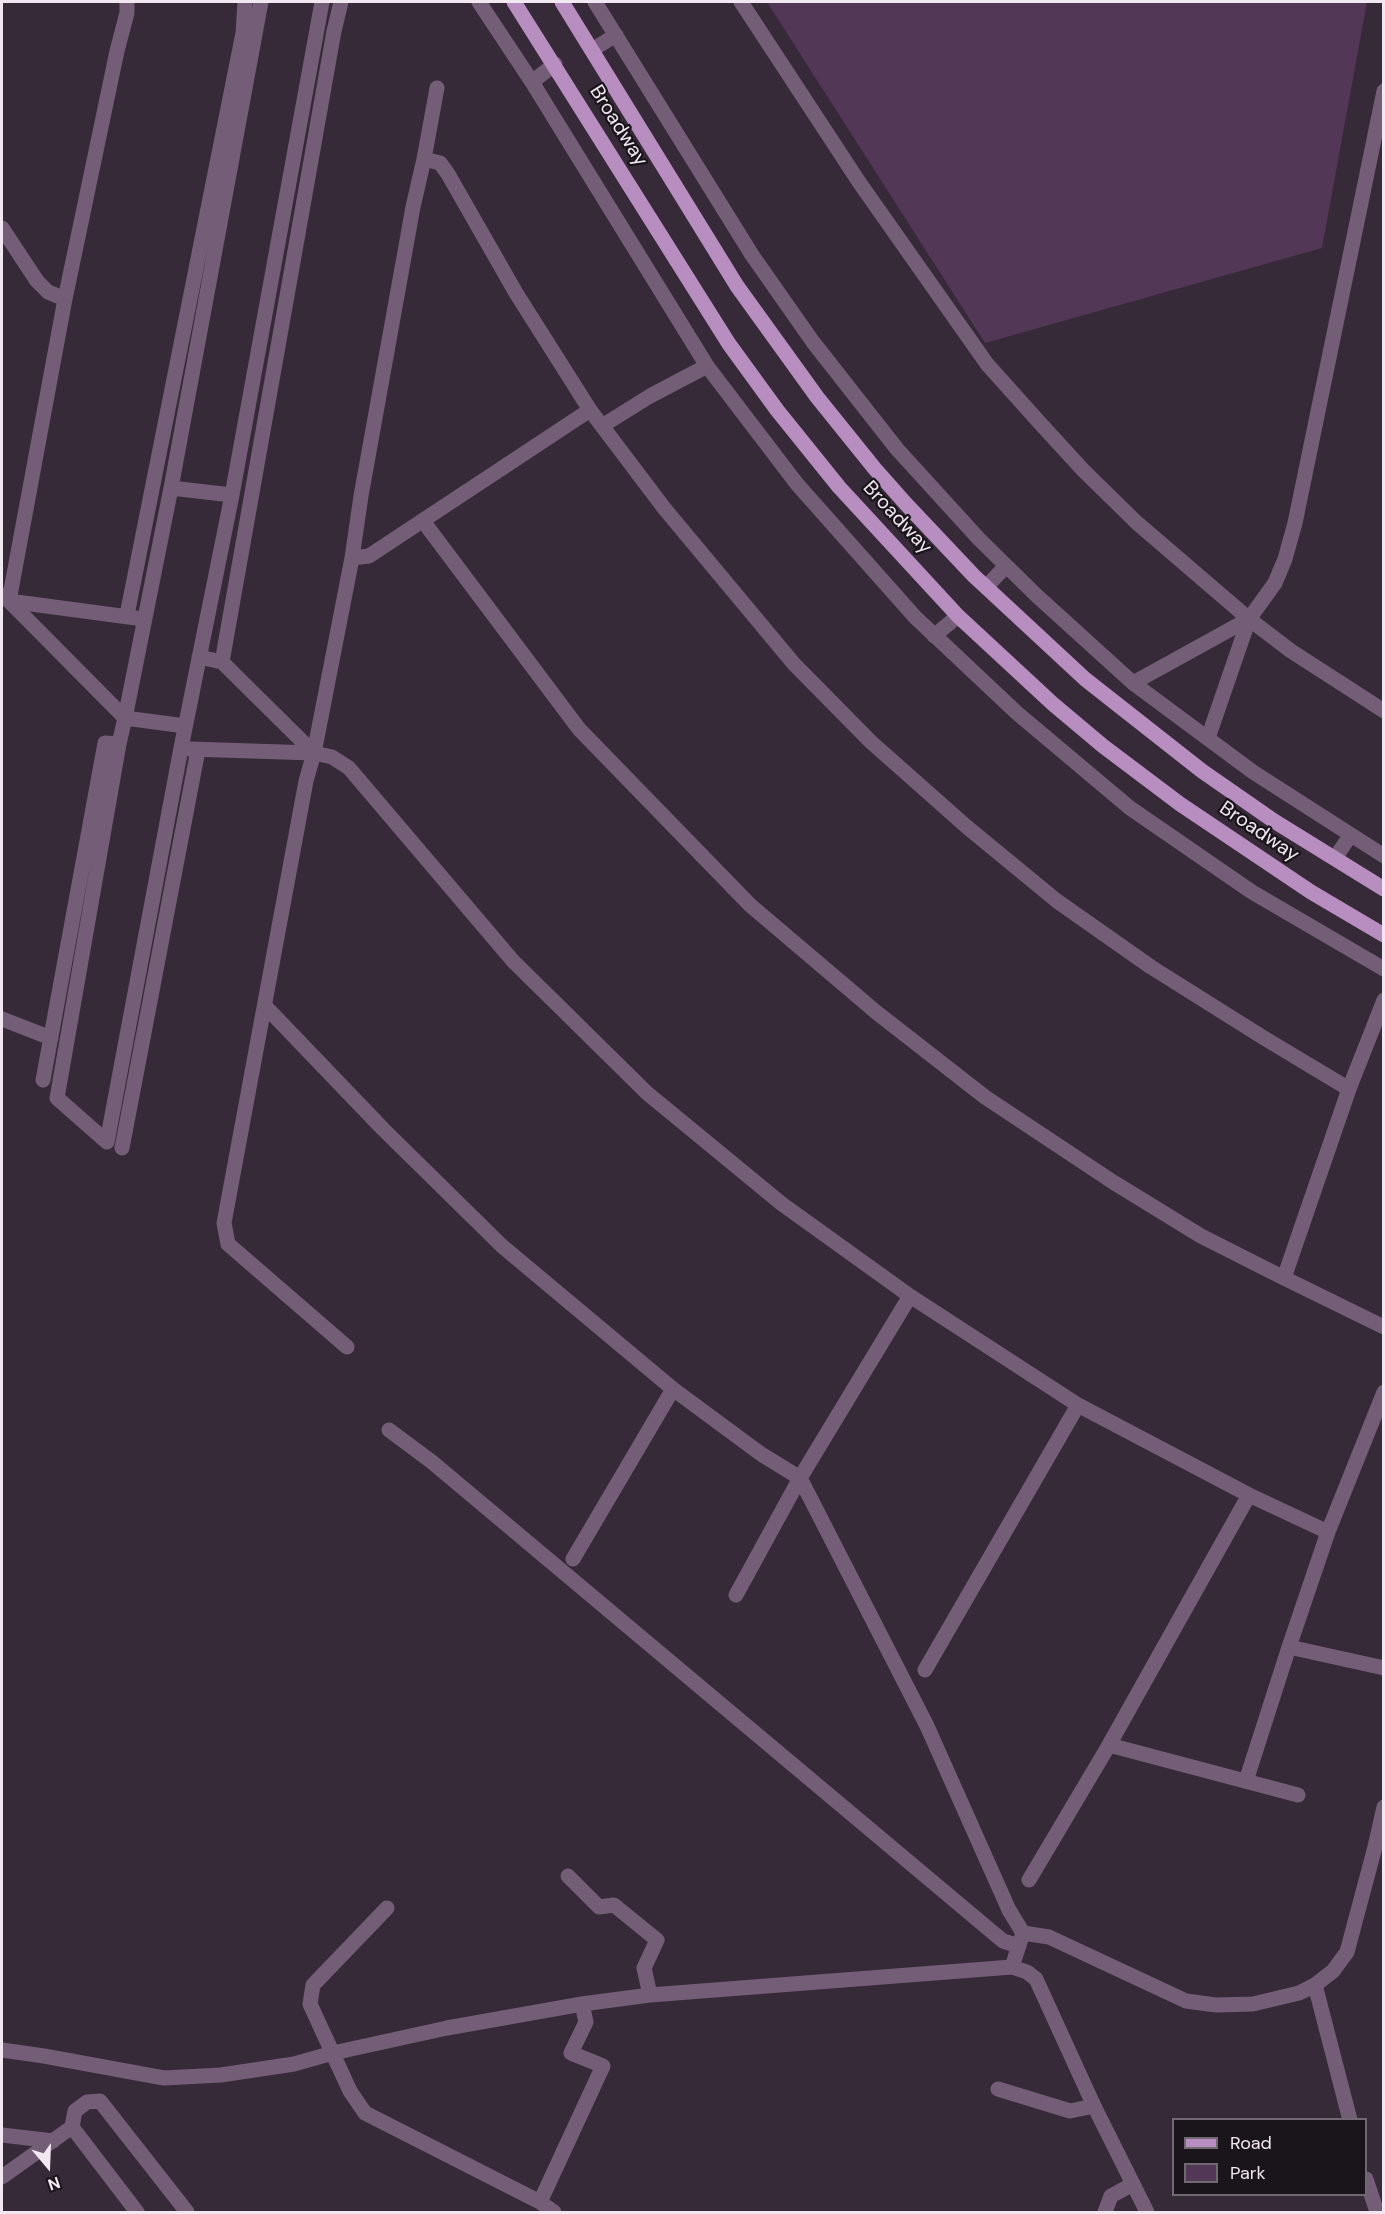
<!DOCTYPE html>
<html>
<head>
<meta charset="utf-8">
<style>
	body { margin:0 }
	#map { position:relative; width:1385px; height:2214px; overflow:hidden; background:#362938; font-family:"DM Sans",sans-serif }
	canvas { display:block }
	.frame { position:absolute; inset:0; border:3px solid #f1e8f2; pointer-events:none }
	.legend { position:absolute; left:1172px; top:2118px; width:195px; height:78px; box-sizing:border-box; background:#1a141b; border:2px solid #706971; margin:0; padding:8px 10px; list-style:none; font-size:18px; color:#f1e8f2 }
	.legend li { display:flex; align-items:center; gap:12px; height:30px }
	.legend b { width:30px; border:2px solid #706971 }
	.north { position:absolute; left:18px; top:2136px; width:60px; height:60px; -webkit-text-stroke:4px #1a141b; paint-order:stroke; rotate:161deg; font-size:16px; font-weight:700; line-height:24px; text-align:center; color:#f1e8f2 }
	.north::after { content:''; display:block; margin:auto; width:21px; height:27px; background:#f1e8f2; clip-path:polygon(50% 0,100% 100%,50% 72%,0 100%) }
</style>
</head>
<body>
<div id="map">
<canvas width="1385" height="2214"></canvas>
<div class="frame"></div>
<ul class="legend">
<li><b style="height:8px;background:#b88dc0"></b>Road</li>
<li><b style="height:16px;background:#533757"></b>Park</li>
</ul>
<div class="north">N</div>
</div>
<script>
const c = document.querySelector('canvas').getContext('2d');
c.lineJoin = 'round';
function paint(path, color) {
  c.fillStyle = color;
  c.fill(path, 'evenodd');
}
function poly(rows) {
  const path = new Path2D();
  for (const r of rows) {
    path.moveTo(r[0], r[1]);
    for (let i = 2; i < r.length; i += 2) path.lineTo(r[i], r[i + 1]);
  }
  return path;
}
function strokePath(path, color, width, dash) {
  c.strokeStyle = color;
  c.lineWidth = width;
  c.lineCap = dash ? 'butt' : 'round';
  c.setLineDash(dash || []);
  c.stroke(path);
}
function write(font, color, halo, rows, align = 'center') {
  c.font = font + ' "DM Sans",sans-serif';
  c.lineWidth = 4.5;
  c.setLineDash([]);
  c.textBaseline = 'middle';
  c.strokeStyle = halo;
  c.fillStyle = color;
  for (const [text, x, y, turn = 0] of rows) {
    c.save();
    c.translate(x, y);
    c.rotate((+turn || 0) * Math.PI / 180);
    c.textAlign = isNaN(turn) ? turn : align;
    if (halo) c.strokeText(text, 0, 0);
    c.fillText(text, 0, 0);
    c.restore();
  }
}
paint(poly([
	[767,2,1367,2,1322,248,985,343]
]), '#533757');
strokePath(poly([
	[479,2,532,82,707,366,797,484,915,617,1017,713,1130,808,1252,892,1384,969],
	[595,2,752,255,813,342,897,449,979,539,1036,595,1133,683,1253,772,1384,856],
	[741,2,859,182,987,364,1039,422,1083,470,1136,522,1249,619,1291,651,1384,711],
	[592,50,616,35],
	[532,82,555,64],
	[424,159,440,163,448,174,516,293,590,410],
	[2,228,37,281,48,292,65,299],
	[602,426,650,396,707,366],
	[171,488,232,495],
	[423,521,579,729,750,905,876,1012,985,1097,1113,1182,1201,1236,1284,1278,1349,1089,1384,1000],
	[352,558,369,556,590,410,664,508,794,664,871,742,967,827,1057,901,1151,967,1264,1038,1349,1089],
	[986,587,1006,566],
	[2,595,9,601,65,299,117,51,127,13,127,2],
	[9,601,125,718,171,488,261,2],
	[9,601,136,618],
	[127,615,243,33,245,2],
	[934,636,958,616],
	[222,662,334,31,341,2],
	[1133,683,1249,619],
	[1208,738,1249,619,1275,583,1285,559,1295,523,1384,91],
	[190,749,314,753,222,662,199,657],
	[314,753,332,757,349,768,513,961,647,1093,782,1204,910,1296],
	[1335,858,1350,836],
	[265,1006,383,1129,502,1246,673,1389,761,1454,800,1478,927,1726,1009,1910,1023,1933,1012,1967],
	[2,1019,51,1038],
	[43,1080,105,743,119,744],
	[107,1142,181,748,232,495,322,2],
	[107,1142,57,1098,119,744,125,718,185,726],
	[122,1148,198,750],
	[1284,1278,1384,1327],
	[347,1347,228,1244,224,1223,306,781,314,753,352,558,361,496,413,207,424,159,437,88],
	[389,1430,432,1462,1003,1941,1019,1946],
	[573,1559,673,1389],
	[736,1595,800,1478,910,1296,1078,1405,1249,1495,1328,1532],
	[1289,1647,1384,1668],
	[925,1670,1078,1405],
	[1109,1745,1298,1795],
	[1246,1781,1289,1647,1328,1532,1384,1392],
	[568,1876,599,1907,614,1905,657,1940,644,1968,650,1995],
	[1029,1880,1109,1745,1249,1495],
	[387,1908,313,1985,310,2004,350,2091,365,2113,540,2202,554,2212],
	[1023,1933,1049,1937,1186,2001,1216,2005,1253,2004,1299,1993,1315,1985,1333,1971,1347,1952,1375,1847,1384,1807],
	[1315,1985,1350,2120],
	[2,2050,44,2056,164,2078,221,2075,294,2064,333,2053,447,2028,582,2004,650,1995,1012,1967,1027,1972,1036,1979,1094,2106,1147,2212],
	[998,2089,1070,2111,1094,2106],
	[2,2135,53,2141],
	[2,2177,72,2127],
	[1366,2179,1377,2212],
	[540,2202,603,2066,571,2053,586,2022,582,2004],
	[1105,2212,1111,2196,1133,2184]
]), '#745e77', 15);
strokePath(poly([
	[137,2212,72,2127,75,2111,87,2102,100,2101,187,2212]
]), '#745e77', 15);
strokePath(poly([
	[514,2,729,344,777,410,839,487,958,616,1053,704,1103,746,1180,804,1311,892,1384,935],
	[562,2,737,286,817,397,875,469,906,504,974,576,1085,679,1202,771,1274,821,1384,889]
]), '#b88dc0', 15);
write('20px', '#f1e8f2', '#1a141b', [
	["Broadway",618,126,58],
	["Broadway",897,518,47],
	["Broadway",1259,832,34]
]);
</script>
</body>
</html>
